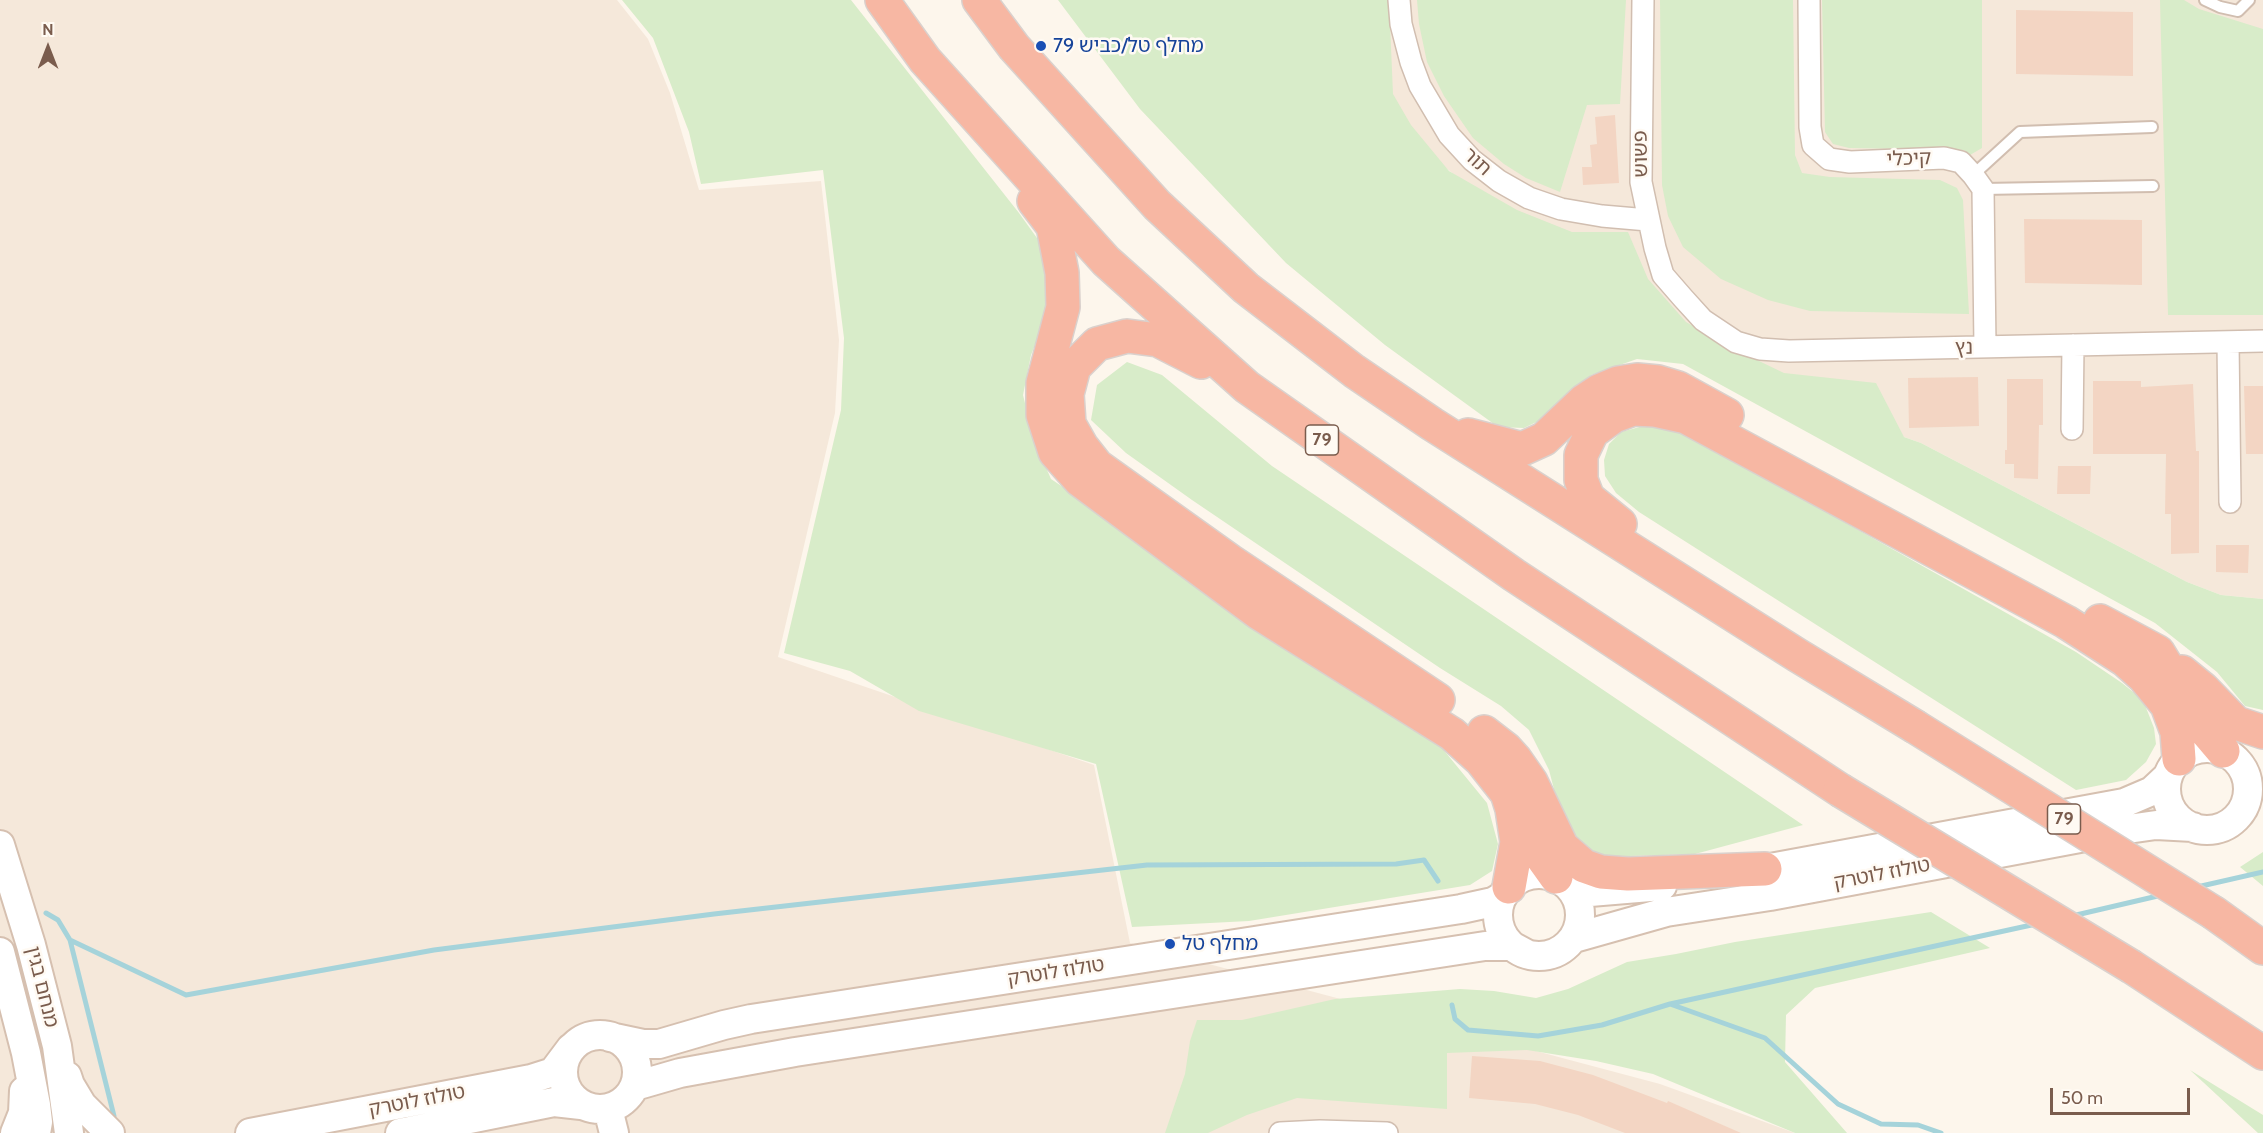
<!DOCTYPE html>
<html>
<head>
<meta charset="utf-8">
<style>
	body { margin:0 }
	#map { position:relative; width:2263px; height:1133px; overflow:hidden; background:#fdf6ec; font-family:Cabin,sans-serif }
	canvas { display:block }
	.north { position:absolute; left:18px; top:18px; width:60px; height:60px; -webkit-text-stroke:4px #fffaf3; paint-order:stroke; rotate:0deg; font-size:16px; font-weight:700; line-height:24px; text-align:center; color:#7a5c4d }
	.north::after { content:''; display:block; margin:auto; width:21px; height:27px; background:#7a5c4d; clip-path:polygon(50% 0,100% 100%,50% 72%,0 100%) }
	.scale { position:absolute; left:2050px; top:1088px; width:140px; height:27px; box-sizing:border-box; border:3px solid #7a5c4d; border-top:0; padding-left:8px; font-size:18px; line-height:21px; white-space:nowrap; color:#7a5c4d; -webkit-text-stroke:4px #fffaf3; paint-order:stroke }
</style>
</head>
<body>
<div id="map">
<canvas width="2263" height="1133"></canvas>
<div class="north">N</div>
<div class="scale">50 m</div>
</div>
<script>
const c = document.querySelector('canvas').getContext('2d');
c.lineJoin = 'round';
function paint(path, color) {
  c.fillStyle = color;
  c.fill(path, 'evenodd');
}
function poly(rows) {
  const path = new Path2D();
  for (const r of rows) {
    if (r.length === 3) {
      path.moveTo(r[0] + r[2], r[1]);
      path.arc(r[0], r[1], r[2], 0, 2 * Math.PI);
      continue;
    }
    path.moveTo(r[0], r[1]);
    for (let i = 2; i < r.length; i += 2) path.lineTo(r[i], r[i + 1]);
  }
  return path;
}
function strokePath(path, color, width, dash) {
  c.strokeStyle = color;
  c.lineWidth = width;
  c.lineCap = dash ? 'butt' : 'round';
  c.setLineDash(dash || []);
  c.stroke(path);
}
function write(font, color, halo, rows, align = 'center') {
  c.font = font + ' Cabin,"Noto Sans Hebrew",sans-serif';
  c.lineWidth = 5;
  c.setLineDash([]);
  c.textBaseline = 'middle';
  c.strokeStyle = halo;
  c.fillStyle = color;
  for (const [text, x, y, turn = 0] of rows) {
    c.save();
    c.translate(x, y);
    c.rotate((+turn || 0) * Math.PI / 180);
    c.textAlign = isNaN(turn) ? turn : align;
    if (halo) c.strokeText(text, 0, 0);
    c.fillText(text, 0, 0);
    c.restore();
  }
}
paint(poly([
	[0,0,617,0,648,39,670,93,699,190,821,181,839,340,835,413,778,657,1094,765,1130,943,1660,1084,1795,1133,0,1133],
	[1234,0,2263,0,2263,599,2221,595,2187,582,1921,443,1904,437,1591,283]
]), '#f5e8da');
paint(poly([
	[622,0,851,0,1019,213,1047,252,1049,294,1045,320,1031,355,1023,395,1034,440,1051,479,1433,737,1487,803,1498,844,1492,871,1470,885,1249,921,1132,927,1096,764,919,711,850,671,784,653,841,410,844,338,823,170,701,184,689,132,653,38],
	[1058,0,1389,0,1393,94,1411,125,1449,171,1517,210,1572,232,1628,232,1648,279,1686,322,1734,349,1784,373,1876,383,1904,437,1921,443,2187,582,2221,595,2263,599,2263,710,2245,706,2217,672,2155,623,1683,364,1637,359,1591,375,1559,411,1524,428,1498,427,1385,345,1286,263,1140,109],
	[1417,0,1626,0,1620,104,1587,105,1560,192,1526,178,1504,164,1473,138,1444,96,1427,62,1419,24],
	[1660,0,1793,0,1795,155,1802,173,1830,177,1940,180,1957,188,1963,200,1969,314,1810,311,1768,300,1721,279,1683,247,1668,216,1662,185],
	[1822,0,1982,0,1982,148,1970,155,1964,150,1849,148,1833,144,1825,132],
	[2160,0,2184,0,2199,9,2263,29,2263,315,2168,315],
	[1127,362,1162,375,1272,466,1803,825,1695,854,1597,857,1573,844,1562,820,1549,770,1529,730,1501,706,1440,668,1192,500,1126,453,1091,420,1097,385],
	[1647,425,1667,427,1712,448,2076,652,2122,683,2143,700,2154,728,2156,744,2146,762,2126,780,2076,790,1639,512,1616,493,1605,476,1604,460,1609,444,1621,432],
	[2263,852,2263,886,2240,867],
	[1931,912,1990,948,1815,988,1786,1015,1785,1062,1847,1133,1795,1133,1653,1074,1596,1061,1527,1050,1447,1053,1447,1109,1297,1098,1247,1115,1208,1133,1165,1133,1185,1074,1190,1041,1197,1020,1242,1020,1335,999,1460,989,1494,991,1536,998,1568,989,1627,962,1676,954,1735,942],
	[2190,1070,2263,1115,2263,1133,2258,1133]
]), '#d8ecc9');
strokePath(poly([
	[2197,887,2263,872],
	[46,913,58,920,70,940,186,995,434,950,714,914,1147,865,1396,864,1424,860,1438,881],
	[2072,916,2162,895],
	[70,940,114,1116],
	[1670,1004,2036,924],
	[1452,1005,1455,1019,1468,1030,1538,1036,1602,1025,1670,1004,1765,1038,1838,1104,1881,1124,1918,1125,1941,1133]
]), '#a5d3da', 5);
paint(poly([
	[2016,10,2133,12,2133,76,2016,74],
	[1615,115,1619,183,1583,185,1582,167,1592,167,1590,145,1597,144,1595,117],
	[2024,219,2142,220,2142,285,2025,283],
	[1978,377,1979,426,1909,428,1908,378],
	[2007,379,2043,379,2043,425,2039,425,2038,479,2014,478,2014,464,2005,464,2005,450,2007,450],
	[2093,381,2141,381,2141,387,2193,384,2196,451,2199,451,2199,553,2171,554,2171,514,2165,514,2166,454,2093,454],
	[2244,386,2263,386,2263,454,2246,454],
	[2058,466,2091,466,2090,494,2057,494],
	[2216,545,2249,545,2248,573,2216,572],
	[1472,1056,1540,1061,1593,1075,1667,1103,1668,1101,1741,1133,1625,1133,1578,1115,1535,1104,1469,1098]
]), '#f3d5c3');
const lane = poly([
	[2205,0,2220,7,2238,11,2249,0],
	[1973,175,2020,132,2152,127],
	[1983,189,2153,186]
]);
const street = poly([
	[1399,0,1401,24,1411,62,1420,86,1449,135,1472,160,1499,181,1529,198,1561,209,1602,216,1648,220],
	[1643,0,1641,182,1655,248,1663,275,1683,298,1703,320,1736,342,1760,349,1789,351,2263,341],
	[1809,0,1810,127,1813,145,1829,159,1850,162,1944,158,1961,162,1973,175,1983,189,1985,347],
	[2228,342,2230,502],
	[2072,429,2073,345],
	[1280,1133,1320,1131,1387,1133]
]);
const secondary = poly([
	[2207,789,41],
	[0,845,31,945,57,1046,69,1133],
	[1743,873,2124,803,2152,791,2168,776],
	[1539,915,41],
	[1567,885,1590,892,1662,886],
	[1574,938,1666,912,1770,896,2128,829,2156,825,2193,827],
	[0,952,26,1053,36,1105,38,1122,36,1133],
	[600,1072,37],
	[610,1037,643,1044,659,1044,724,1025,751,1019,1461,909,1493,902,1503,896],
	[67,1076,70,1085,82,1105,110,1133],
	[635,1086,680,1073,795,1052,1485,946,1512,946,1525,953],
	[608,1109,614,1133],
	[15,1133,23,1113,24,1091],
	[250,1133,531,1079,553,1072,571,1048],
	[400,1133,554,1102,581,1105]
]);
const highway = poly([
	[882,0,925,60,1106,261,1247,387,1514,575,1840,790],
	[979,0,1014,47,1157,205,1246,288,1354,371,1432,424,1797,655,1914,726],
	[1034,201,1053,226,1062,273,1063,307,1043,383,1043,415,1055,452,1080,480,1259,613,1452,734,1481,760,1507,793,1512,809,1517,842,1509,887],
	[1201,362,1158,340,1127,336,1097,344,1074,367,1067,394,1069,424,1082,447,1097,466,1230,561,1438,700],
	[1468,435,1522,449,1544,439,1584,401,1599,391,1618,383,1637,380,1658,382,1678,388,1727,415],
	[1620,524,1588,498,1581,480,1581,455,1592,432,1614,416,1633,409,1654,410,1686,417,2066,622,2125,660,2144,677,2167,705,2177,732,2179,759],
	[2100,621,2158,652,2206,731,2223,751],
	[2182,672,2203,689,2236,723,2263,732],
	[1484,732,1506,749,1515,759,1531,782,1562,847,1584,866,1601,872,1628,874,1765,869],
	[1528,808,1534,839,1541,856,1556,877],
	[2214,913,2263,948],
	[2132,967,2263,1053]
]);
strokePath(lane, '#d1beb0', 14);
strokePath(street, '#d1beb0', 24);
strokePath(secondary, '#d6c0b0', 32);
strokePath(highway, '#dad1cd', 36);
strokePath(lane, '#fff', 10);
strokePath(street, '#fff', 21);
strokePath(secondary, '#fff', 28);
strokePath(highway, '#f7b7a3', 33);
const highwayBridge = poly([
	[1914,726,2214,913],
	[1840,790,2132,967]
]);
strokePath(highwayBridge, '#dad1cd', 36, []);
strokePath(highwayBridge, '#f7b7a3', 33);
for (const [x, y, r, color] of [
	[1041,46,6,"#1a4fb4"],
	[1170,944,6,"#1a4fb4"]
]) {
  const dot = new Path2D();
  dot.arc(x, y, r, 0, 2 * Math.PI);
  c.fillStyle = color;
  c.fill(dot);
  strokePath(dot, '#fffaf3', 2);
}
for (const [x, y, w] of [
	[1322,440,33],
	[2064,819,33]
]) {
  const box = new Path2D();
  box.roundRect(x - w / 2, y - 15, w, 30, 4.5);
  c.fillStyle = '#fffaf3';
  c.fill(box);
  strokePath(box, '#7a5c4d', 1.5);
}
write('bold 18px', '#7a5c4d', null, [
	["79",1322,440],
	["79",2064,819]
]);
write('20px', '#164399', '#fffaf3', [
	["מחלף טל/כביש 79",1053,46],
	["מחלף טל",1182,944]
], 'left');
write('20px', '#7a5c4d', '#fffaf3', [
	["פשוש",1641,154,-91],
	["קיכלי",1909,159,-2],
	["תור",1477,162,42],
	["נץ",1964,348,-1],
	["טולוז לוטרק",1882,874,-11],
	["טולוז לוטרק",1056,972,-9],
	["מנחם בגין",42,987,76],
	["טולוז לוטרק",417,1101,-11]
]);
</script>
</body>
</html>
